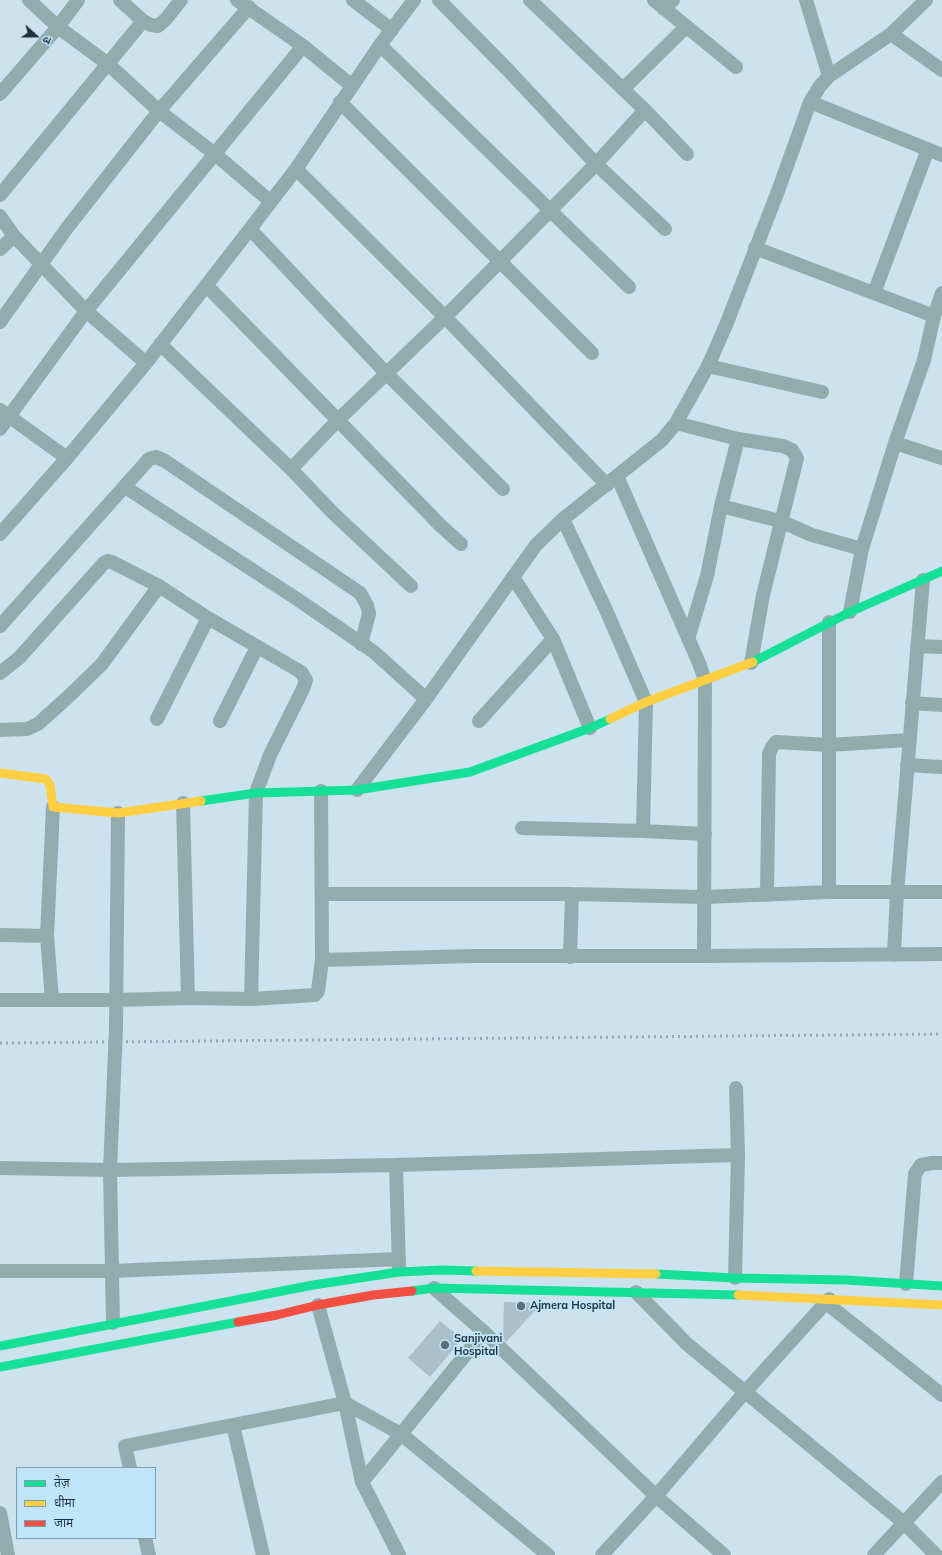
<!DOCTYPE html>
<html>
<head>
<meta charset="utf-8">
<style>
	body { margin:0 }
	#map { position:relative; width:942px; height:1555px; overflow:hidden; background:#cce2ee; font-family:Mulish,"Noto Sans Devanagari",sans-serif }
	canvas { display:block }
	.legend { position:absolute; left:16px; top:1467px; width:140px; height:72px; box-sizing:border-box; background:#bfe5fb; border:1px solid #7f9daf; margin:0; padding:5px 7px; list-style:none; font-size:12px; color:#1f313c }
	.legend li { display:flex; align-items:center; gap:8px; height:20px }
	.legend b { width:20px; border:1px solid #7f9daf }
	.north { position:absolute; left:16px; top:16px; width:40px; height:40px; -webkit-text-stroke:3px #bfe5fb; paint-order:stroke; rotate:111deg; font-size:11px; font-weight:700; line-height:16px; text-align:center; color:#1f313c }
	.north::after { content:''; display:block; margin:auto; width:14px; height:18px; background:#1f313c; clip-path:polygon(50% 0,100% 100%,50% 72%,0 100%) }
</style>
</head>
<body>
<div id="map">
<canvas width="942" height="1555"></canvas>
<ul class="legend">
<li><b style="height:5px;background:#16e098"></b>तेज़</li>
<li><b style="height:5px;background:#ffcf43"></b>धीमा</li>
<li><b style="height:5px;background:#f24e42"></b>जाम</li>
</ul>
<div class="north">उ</div>
</div>
<script>
const c = document.querySelector('canvas').getContext('2d');
c.lineJoin = 'round';
function paint(path, color) {
  c.fillStyle = color;
  c.fill(path, 'evenodd');
}
function poly(rows) {
  const path = new Path2D();
  for (const r of rows) {
    path.moveTo(r[0], r[1]);
    for (let i = 2; i < r.length; i += 2) path.lineTo(r[i], r[i + 1]);
  }
  return path;
}
function strokePath(path, color, width, dash) {
  c.strokeStyle = color;
  c.lineWidth = width;
  c.lineCap = dash ? 'butt' : 'round';
  c.setLineDash(dash || []);
  c.stroke(path);
}
function write(font, color, halo, rows, align = 'center') {
  c.font = font + ' Mulish,sans-serif';
  c.lineWidth = 3.5;
  c.setLineDash([]);
  c.textBaseline = 'middle';
  c.strokeStyle = halo;
  c.fillStyle = color;
  for (const [text, x, y, turn = 0] of rows) {
    c.save();
    c.translate(x, y);
    c.rotate((+turn || 0) * Math.PI / 180);
    c.textAlign = isNaN(turn) ? turn : align;
    if (halo) c.strokeText(text, 0, 0);
    c.fillText(text, 0, 0);
    c.restore();
  }
}
paint(poly([
	[504,1302,542,1303,506,1342,503,1338],
	[440,1321,462,1339,430,1377,408,1358]
]), '#acc0c8');
strokePath(poly([
	[29,0,58,27,108,64,159,111,215,154,271,202],
	[120,0,143,21,151,25,158,26,166,19,181,0],
	[237,0,303,46,352,86],
	[353,0,392,30],
	[439,0,508,70,596,164,665,229],
	[530,0,645,110,687,154],
	[654,0,736,67],
	[806,0,829,76],
	[664,9,673,0],
	[891,34,942,70],
	[380,45,629,287],
	[623,89,686,27],
	[0,94,58,27,78,0],
	[340,102,592,353],
	[810,102,942,155],
	[296,169,445,317,607,485],
	[0,195,143,21],
	[0,216,14,236,86,311,146,363],
	[250,229,386,373,503,489],
	[755,248,934,316],
	[0,249,14,236],
	[206,285,441,526,461,544],
	[874,293,928,149],
	[0,322,67,228,159,111,249,7],
	[160,344,291,469,333,513,411,586],
	[708,366,822,392],
	[0,410,67,458],
	[676,423,738,439,783,446,792,450,797,458,763,595,751,663],
	[0,429,86,311,303,46],
	[895,443,942,458],
	[291,469,338,420,445,317,596,164,645,110],
	[617,476,699,663,705,680,704,956],
	[125,487,297,599,374,652,426,699],
	[721,506,780,521,812,535,862,549],
	[563,519,606,610,646,702,643,831],
	[0,534,67,458,146,363,250,229,296,169,380,45,414,0],
	[513,577,553,639,590,728],
	[850,612,862,549,895,443,924,360,934,316,942,293],
	[0,626,149,459,156,457,165,461,360,593,367,605,369,614,361,644],
	[688,639,707,576,721,506,738,439],
	[917,646,942,647],
	[0,673,19,658,104,563,108,561,112,562,159,586,208,618,301,672,306,680,303,689,270,755,256,793,251,999],
	[912,703,942,705],
	[157,719,208,618],
	[220,721,257,647],
	[479,721,553,639],
	[0,730,27,729,38,724,68,697,102,664,159,586],
	[907,765,942,767],
	[357,790,426,699,536,545,563,519,662,440,676,423,708,366,726,325,778,191,810,102,820,86,829,76,891,34,926,0],
	[183,803,188,998],
	[522,828,643,831,705,834],
	[829,892,829,622],
	[322,894,572,894,704,897,829,892,942,892],
	[767,895,769,754,772,747,776,742,829,745,909,740],
	[0,935,47,936],
	[894,955,897,893,923,580],
	[570,957,572,894],
	[322,960,473,956,704,956,942,954],
	[0,1000,116,1000,188,998,251,999,315,995,318,991,322,960,321,791],
	[52,1000,47,936,53,807],
	[736,1088,738,1155],
	[396,1165,399,1267],
	[0,1168,110,1170,396,1165,738,1155,735,1278],
	[0,1271,111,1271,399,1259],
	[906,1284,915,1174,921,1165,932,1163,942,1163],
	[434,1288,484,1332,656,1496,724,1555],
	[636,1292,687,1344,903,1522,936,1555],
	[825,1302,942,1395],
	[113,1323,110,1170,116,1028,118,813],
	[345,1403,401,1434,548,1555],
	[345,1403,362,1482,399,1555],
	[233,1425,263,1555],
	[130,1468,125,1446,345,1403,318,1305],
	[362,1482,484,1332],
	[0,1513,8,1555],
	[145,1538,149,1555],
	[602,1555,656,1496,745,1392,829,1299],
	[874,1555,942,1482]
]), '#92acad', 14);
strokePath(poly([
	[753,662,850,612,942,571],
	[201,801,256,793,357,790,470,772,590,728,610,719],
	[656,1274,735,1278,846,1280,942,1286],
	[412,1291,434,1288,738,1295],
	[0,1346,313,1285,399,1272,441,1270,476,1271],
	[0,1367,238,1322]
]), '#16e098', 9);
strokePath(poly([
	[610,719,646,702,753,662],
	[0,773,46,779,50,785,53,807,118,813,201,801],
	[476,1271,656,1274],
	[738,1295,942,1305]
]), '#ffcf43', 9);
strokePath(poly([
	[238,1322,277,1315,318,1305,373,1295,412,1291]
]), '#f24e42', 9);
strokePath(poly([
	[0,1043,942,1034]
]), '#95aaad', 3, [2, 4]);
for (const [x, y, r, color] of [
	[521,1306,5,"#5c6f7a"],
	[445,1345,5,"#5c6f7a"]
]) {
  const dot = new Path2D();
  dot.arc(x, y, r, 0, 2 * Math.PI);
  c.fillStyle = color;
  c.fill(dot);
  strokePath(dot, '#bfe5fb', 1.5);
}
write('bold 11px', '#1f313c', '#bfe5fb', [
	["Ajmera Hospital",530,1306],
	["Sanjivani",454,1339],
	["Hospital",454,1352]
], 'left');
</script>
</body>
</html>
